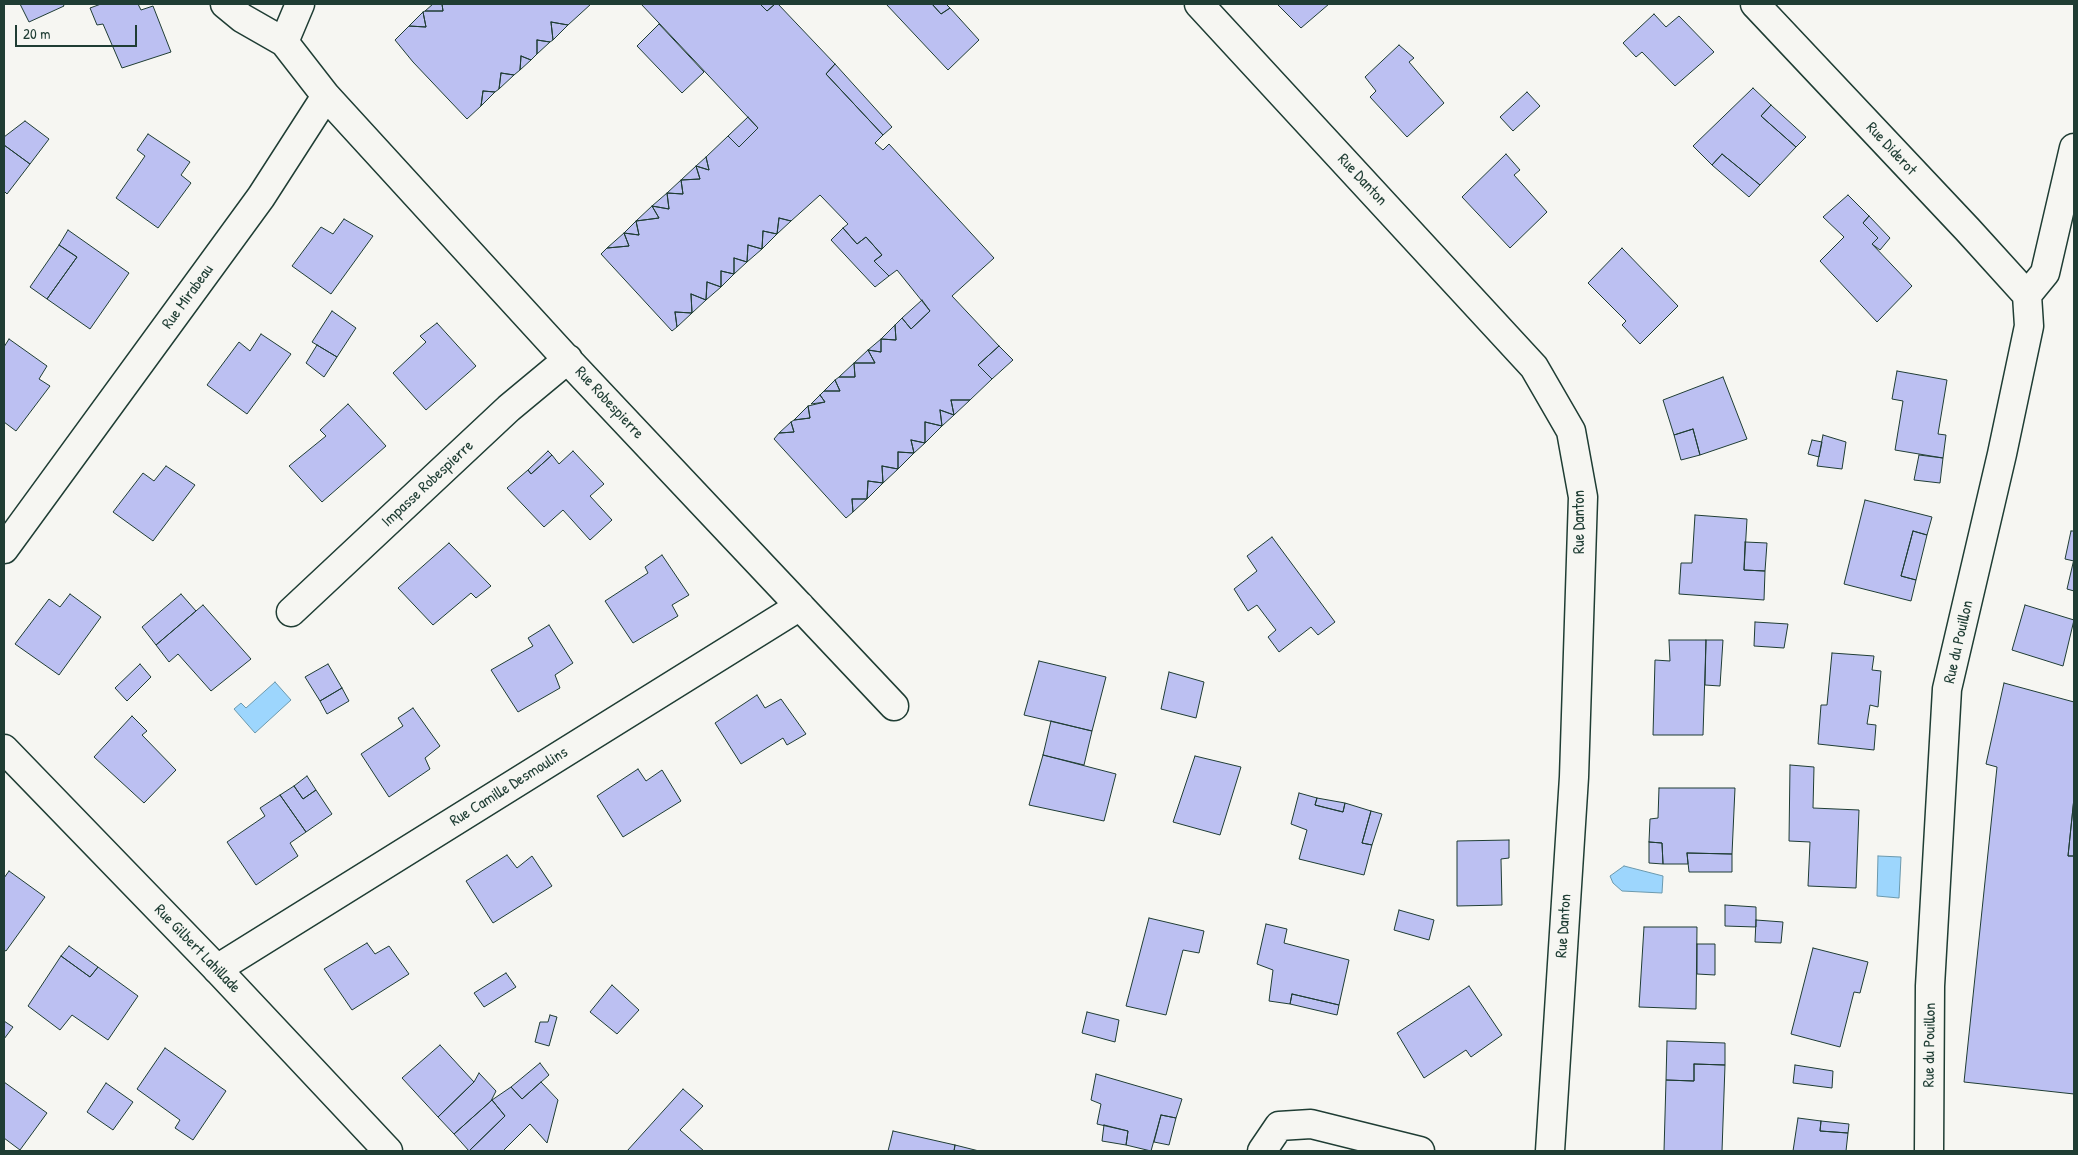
<!DOCTYPE html>
<html>
<head>
<meta charset="utf-8">
<style>
	body { margin:0 }
	#map { position:relative; width:2078px; height:1155px; overflow:hidden; background:#f6f6f2; font-family:"Patrick Hand",sans-serif }
	canvas { display:block }
	.frame { position:absolute; inset:0; border:5px solid #1f3d34; pointer-events:none }
	.scale { position:absolute; left:15px; top:25px; width:122px; height:22px; box-sizing:border-box; border:2px solid #1f3d34; border-top:0; padding-left:6px; font-size:15px; line-height:18px; white-space:nowrap; color:#1f3d34; -webkit-text-stroke:4px #f6f6f2; paint-order:stroke }
</style>
</head>
<body>
<div id="map">
<canvas width="2078" height="1155"></canvas>
<div class="frame"></div>
<div class="scale">20 m</div>
</div>
<script>
const c = document.querySelector('canvas').getContext('2d');
c.lineJoin = 'round';
function paint(path, color) {
  c.fillStyle = color;
  c.fill(path, 'evenodd');
}
function poly(rows) {
  const path = new Path2D();
  for (const r of rows) {
    path.moveTo(r[0], r[1]);
    for (let i = 2; i < r.length; i += 2) path.lineTo(r[i], r[i + 1]);
  }
  return path;
}
function strokePath(path, color, width, dash) {
  c.strokeStyle = color;
  c.lineWidth = width;
  c.lineCap = dash ? 'butt' : 'round';
  c.setLineDash(dash || []);
  c.stroke(path);
}
function write(font, color, halo, rows, align = 'center') {
  c.font = font + ' "Patrick Hand",sans-serif';
  c.lineWidth = 5;
  c.setLineDash([]);
  c.textBaseline = 'middle';
  c.strokeStyle = halo;
  c.fillStyle = color;
  for (const [text, x, y, turn = 0] of rows) {
    c.save();
    c.translate(x, y);
    c.rotate((+turn || 0) * Math.PI / 180);
    c.textAlign = isNaN(turn) ? turn : align;
    if (halo) c.strokeText(text, 0, 0);
    c.fillText(text, 0, 0);
    c.restore();
  }
}
const water = poly([
	[275,682,291,700,255,733,234,709,241,703,246,708,275,682],
	[1878,856,1901,857,1899,898,1877,896,1878,856],
	[1624,866,1663,876,1662,893,1622,891,1613,883,1610,876,1624,866]
]);
paint(water, '#9dd6fd');
strokePath(water, '#6b99ad', 1);
const building = poly([
	[20,4,63,4,64,6,29,22,20,4],
	[101,4,138,4,141,10,153,6,171,52,122,68,103,24,97,25,90,8,101,4],
	[433,4,442,4,443,11,425,11,433,4],
	[442,4,591,4,568,25,551,22,553,40,550,42,537,40,537,54,531,60,521,56,520,70,514,75,501,73,499,89,495,92,483,91,481,106,467,119,413,62,395,40,409,26,426,27,423,12,425,11,443,11,442,4],
	[641,4,760,4,767,11,775,4,778,4,835,64,826,74,883,135,875,143,883,150,889,144,994,258,952,296,999,346,978,365,992,379,970,400,951,400,954,415,940,410,942,426,925,422,925,443,911,440,914,453,898,452,898,469,882,466,883,483,868,481,867,499,852,499,853,512,846,518,774,439,779,433,794,432,791,422,794,420,810,418,808,406,825,402,820,395,824,391,840,391,835,380,839,377,855,377,854,363,875,363,868,350,881,352,881,339,896,340,895,325,902,318,911,329,930,311,897,270,889,276,874,261,882,255,866,237,857,244,843,228,848,224,820,195,791,221,779,218,777,234,763,231,762,249,748,245,747,262,734,258,734,274,721,271,721,287,707,282,706,300,691,294,692,313,675,312,677,327,672,331,601,254,607,248,629,246,624,233,639,235,636,221,659,218,652,206,669,209,667,193,683,194,681,180,700,179,696,166,709,170,706,157,728,136,739,147,758,128,641,4],
	[760,4,775,4,767,11,760,4],
	[886,4,932,4,941,14,950,8,979,40,948,70,886,4],
	[932,4,946,4,950,8,941,14,932,4],
	[1277,4,1329,4,1301,28,1277,4],
	[423,12,426,27,409,26,423,12],
	[1654,14,1666,27,1679,16,1714,52,1675,86,1642,52,1636,57,1623,43,1654,14],
	[551,22,568,25,553,40,551,22],
	[659,24,704,72,682,93,637,46,659,24],
	[537,40,550,42,537,54,537,40],
	[1399,45,1414,58,1409,62,1444,103,1407,137,1370,97,1376,91,1365,77,1399,45],
	[521,56,531,60,520,70,521,56],
	[835,64,892,127,883,135,826,74,835,64],
	[501,73,514,75,499,89,501,73],
	[1753,88,1771,105,1761,116,1796,147,1760,185,1722,154,1712,165,1693,146,1753,88],
	[483,91,495,92,481,106,483,91],
	[1527,92,1540,106,1513,131,1500,117,1527,92],
	[1771,105,1806,137,1796,147,1761,116,1771,105],
	[748,117,758,128,739,147,728,136,748,117],
	[25,121,49,139,30,164,4,145,4,137,25,121],
	[148,134,190,162,181,175,191,183,158,228,116,198,145,156,137,150,148,134],
	[4,145,30,164,7,194,4,191,4,145],
	[1506,154,1520,170,1514,175,1547,212,1510,248,1462,197,1506,154],
	[1722,154,1760,185,1749,197,1712,165,1722,154],
	[706,157,709,170,696,166,706,157],
	[696,166,700,179,681,180,696,166],
	[681,180,683,194,667,193,681,180],
	[667,193,669,209,652,206,667,193],
	[1848,195,1869,216,1863,223,1878,238,1872,244,1912,286,1877,322,1820,261,1844,237,1823,217,1848,195],
	[652,206,659,218,636,221,652,206],
	[1869,216,1890,238,1880,250,1872,244,1878,238,1863,223,1869,216],
	[779,218,791,221,777,234,779,218],
	[344,219,373,236,331,294,292,266,321,227,333,234,344,219],
	[636,221,639,235,624,233,636,221],
	[843,228,857,244,866,237,882,255,874,261,889,276,875,287,831,240,843,228],
	[68,230,129,273,90,329,47,299,77,257,59,245,68,230],
	[763,231,777,234,762,249,763,231],
	[624,233,629,246,607,248,624,233],
	[59,245,77,257,47,299,30,287,59,245],
	[748,245,762,249,747,262,748,245],
	[1622,248,1678,306,1640,344,1622,325,1626,321,1588,283,1622,248],
	[734,258,747,262,734,274,734,258],
	[721,271,734,274,721,287,721,271],
	[707,282,721,287,706,300,707,282],
	[691,294,706,300,692,313,691,294],
	[922,300,930,311,911,329,902,318,922,300],
	[332,311,356,328,337,357,312,342,332,311],
	[675,312,692,313,677,327,675,312],
	[437,323,476,366,426,410,393,373,426,342,420,336,437,323],
	[895,325,896,340,881,339,895,325],
	[261,334,291,354,247,414,207,385,239,342,250,351,261,334],
	[9,339,47,366,39,379,50,386,16,431,4,422,4,347,9,339],
	[881,339,881,352,868,350,881,339],
	[317,345,337,357,324,377,306,363,317,345],
	[999,346,1013,360,992,379,978,365,999,346],
	[868,350,875,363,854,363,868,350],
	[854,363,855,377,839,377,854,363],
	[1897,371,1947,380,1938,434,1946,435,1943,458,1895,450,1903,401,1892,399,1897,371],
	[1723,377,1747,439,1700,455,1693,429,1674,435,1663,400,1723,377],
	[835,380,840,391,824,391,835,380],
	[820,395,825,402,811,404,820,395],
	[951,400,970,400,954,415,951,400],
	[348,404,386,446,322,502,289,466,326,436,320,430,348,404],
	[808,406,810,418,794,420,808,406],
	[940,410,954,415,942,426,940,410],
	[791,422,794,432,779,433,791,422],
	[925,422,942,426,925,443,925,422],
	[1693,429,1700,455,1681,460,1674,435,1693,429],
	[1823,435,1846,442,1842,469,1817,466,1823,435],
	[911,440,925,443,914,453,911,440],
	[1812,440,1822,442,1819,457,1808,454,1812,440],
	[548,451,552,455,531,474,528,470,548,451],
	[573,451,604,484,590,496,612,520,590,540,563,510,544,527,507,488,528,470,531,474,552,455,559,464,573,451],
	[898,452,914,453,898,469,898,452],
	[1919,455,1943,458,1940,483,1914,480,1919,455],
	[166,466,195,485,153,541,113,512,143,473,154,481,166,466],
	[882,466,898,469,883,483,882,466],
	[868,481,883,483,867,499,868,481],
	[852,499,867,499,853,512,852,499],
	[1865,500,1932,517,1927,535,1913,531,1901,576,1916,580,1911,601,1844,584,1865,500],
	[1695,515,1747,519,1744,570,1765,571,1764,600,1679,594,1681,563,1692,563,1695,515],
	[1913,531,1927,535,1916,580,1901,576,1913,531],
	[2071,531,2074,531,2074,561,2065,559,2071,531],
	[1272,537,1335,622,1318,635,1311,627,1279,652,1268,637,1276,630,1257,605,1248,611,1234,589,1257,571,1247,556,1272,537],
	[1745,542,1767,543,1765,571,1744,570,1745,542],
	[449,543,491,586,476,598,471,593,433,625,398,588,449,543],
	[662,555,689,595,672,605,678,616,633,643,605,601,648,573,645,567,662,555],
	[2074,559,2074,591,2067,589,2074,559],
	[70,594,101,617,59,675,15,644,49,599,60,607,70,594],
	[181,594,196,611,156,645,142,627,181,594],
	[203,605,251,659,211,691,178,654,169,662,156,645,203,605],
	[2025,605,2074,620,2063,666,2012,650,2025,605],
	[1755,622,1788,624,1784,648,1754,646,1755,622],
	[549,625,573,663,555,675,560,688,518,712,491,670,533,646,528,638,549,625],
	[1669,640,1706,640,1703,735,1653,735,1655,660,1670,661,1669,640],
	[1706,640,1723,640,1720,686,1705,685,1706,640],
	[1832,653,1874,656,1872,670,1881,671,1878,707,1870,705,1867,724,1876,725,1874,750,1818,744,1821,705,1827,705,1832,653],
	[1039,661,1106,677,1092,731,1024,715,1039,661],
	[140,664,151,677,127,701,115,688,140,664],
	[328,664,342,688,320,701,305,677,328,664],
	[1169,672,1204,682,1196,718,1161,709,1169,672],
	[2004,683,2074,702,2074,798,2068,856,2074,856,2074,1094,1964,1082,1997,767,1986,764,2004,683],
	[342,688,349,701,327,714,320,701,342,688],
	[757,695,765,708,781,699,806,734,787,745,783,738,741,764,715,723,757,695],
	[413,708,440,746,425,758,430,769,389,797,361,754,403,726,398,718,413,708],
	[132,716,147,731,142,735,176,770,144,803,94,757,132,716],
	[1051,721,1092,731,1084,765,1043,755,1051,721],
	[1043,755,1116,774,1104,821,1029,805,1043,755],
	[1195,756,1241,767,1220,835,1173,822,1195,756],
	[1790,765,1814,767,1813,808,1859,810,1856,888,1808,886,1810,842,1789,841,1790,765],
	[638,769,646,781,662,770,681,801,623,837,597,796,638,769],
	[307,776,316,790,303,799,294,786,307,776],
	[294,786,303,799,316,790,332,814,306,832,280,795,294,786],
	[1659,788,1735,788,1732,854,1687,853,1688,864,1663,864,1662,843,1649,842,1650,819,1658,818,1659,788],
	[1299,793,1317,798,1315,805,1343,812,1345,803,1371,811,1362,843,1372,845,1364,875,1299,859,1307,830,1291,824,1299,793],
	[280,795,306,832,290,843,298,856,256,885,227,842,265,816,260,808,280,795],
	[1317,798,1345,803,1343,812,1315,805,1317,798],
	[2074,798,2074,856,2068,856,2074,798],
	[1371,811,1382,814,1372,845,1362,843,1371,811],
	[1509,840,1509,858,1501,859,1502,905,1457,906,1457,841,1509,840],
	[1649,842,1662,843,1663,864,1649,863,1649,842],
	[1687,853,1732,854,1732,872,1689,872,1687,853],
	[507,855,517,868,532,856,552,886,493,923,466,881,507,855],
	[9,871,45,897,6,951,4,950,4,878,9,871],
	[1725,905,1756,907,1756,927,1725,926,1725,905],
	[1399,910,1434,920,1429,940,1394,930,1399,910],
	[1149,918,1204,931,1199,953,1183,950,1166,1015,1126,1006,1149,918],
	[1756,920,1783,922,1781,943,1755,942,1756,920],
	[1266,924,1287,929,1284,943,1349,960,1339,1005,1292,994,1290,1004,1269,1001,1273,970,1257,964,1266,924],
	[1644,927,1697,927,1696,1009,1639,1007,1644,927],
	[367,943,375,954,389,946,409,974,352,1010,324,969,367,943],
	[1697,944,1715,944,1715,975,1697,974,1697,944],
	[69,946,98,967,90,977,61,956,69,946],
	[1813,948,1868,962,1860,993,1854,992,1840,1047,1791,1034,1813,948],
	[61,956,90,977,98,967,138,996,108,1040,72,1015,60,1030,28,1006,61,956],
	[506,973,516,987,484,1007,474,993,506,973],
	[612,985,639,1010,617,1034,590,1012,612,985],
	[1469,986,1502,1035,1471,1057,1466,1050,1424,1078,1397,1033,1469,986],
	[1292,994,1339,1005,1337,1015,1290,1004,1292,994],
	[1087,1012,1119,1020,1115,1042,1082,1033,1087,1012],
	[550,1015,557,1017,549,1046,535,1042,540,1022,548,1022,550,1015],
	[4,1021,13,1027,4,1039,4,1021],
	[1667,1041,1725,1043,1725,1065,1694,1064,1694,1081,1666,1080,1667,1041],
	[440,1045,474,1082,438,1117,402,1078,440,1045],
	[165,1048,226,1091,193,1140,175,1128,180,1120,137,1089,165,1048],
	[540,1063,549,1075,522,1099,511,1087,540,1063],
	[1694,1064,1725,1065,1722,1151,1664,1151,1666,1080,1694,1081,1694,1064],
	[1795,1065,1833,1071,1832,1088,1793,1083,1795,1065],
	[479,1073,496,1091,491,1101,454,1134,438,1117,474,1082,479,1073],
	[1096,1074,1182,1099,1176,1118,1161,1115,1151,1151,1126,1145,1128,1131,1097,1124,1101,1104,1091,1100,1096,1074],
	[4,1082,47,1113,20,1150,4,1138,4,1082],
	[541,1082,558,1100,547,1143,530,1124,503,1151,469,1151,505,1116,492,1100,511,1087,522,1099,541,1082],
	[106,1083,133,1102,113,1130,87,1112,106,1083],
	[683,1089,703,1106,680,1130,704,1151,627,1151,683,1089],
	[492,1100,505,1116,469,1151,454,1134,492,1100],
	[1161,1115,1176,1118,1169,1145,1154,1142,1161,1115],
	[1798,1118,1821,1121,1820,1131,1848,1133,1846,1151,1793,1151,1798,1118],
	[1821,1121,1849,1124,1848,1133,1820,1131,1821,1121],
	[1104,1125,1128,1131,1126,1145,1102,1141,1104,1125],
	[893,1131,955,1145,954,1151,888,1151,893,1131],
	[955,1145,979,1151,954,1151,955,1145]
]);
paint(building, '#bcc0f2');
strokePath(building, '#1f3d34', 1);
const minor = poly([
	[1199,4,1534,367,1571,431,1583,497,1574,777,1550,1151],
	[1755,4,1968,230,2027,295],
	[284,42,300,4],
	[326,96,563,355,894,706],
	[4,549,261,197,326,96,284,42,242,18,225,4],
	[291,612,509,408,568,359],
	[217,969,800,606],
	[1262,1151,1279,1126,1311,1124,1420,1151],
	[1929,1151,1930,986,1947,689,2002,454,2029,326,2027,295,2045,273,2074,148]
]);
const tertiary = poly([
	[4,749,217,969,388,1151]
]);
strokePath(minor, '#1f3d34', 31);
strokePath(tertiary, '#1f3d34', 31);
strokePath(minor, '#f6f6f2', 28);
strokePath(tertiary, '#f6f6f2', 28);
write('16px', '#1f3d34', '#f6f6f2', [
	["Rue Diderot",1891,149,47],
	["Rue Danton",1362,180,47],
	["Rue Mirabeau",188,297,-54],
	["Rue Robespierre",609,403,47],
	["Impasse Robespierre",428,484,-43],
	["Rue Danton",1580,522,-90],
	["Rue du Pouillon",1959,642,-77],
	["Rue Camille Desmoulins",509,787,-32],
	["Rue Danton",1564,926,-86],
	["Rue Gilbert Lahillade",197,949,46],
	["Rue du Pouillon",1930,1045,-89]
]);
</script>
</body>
</html>
